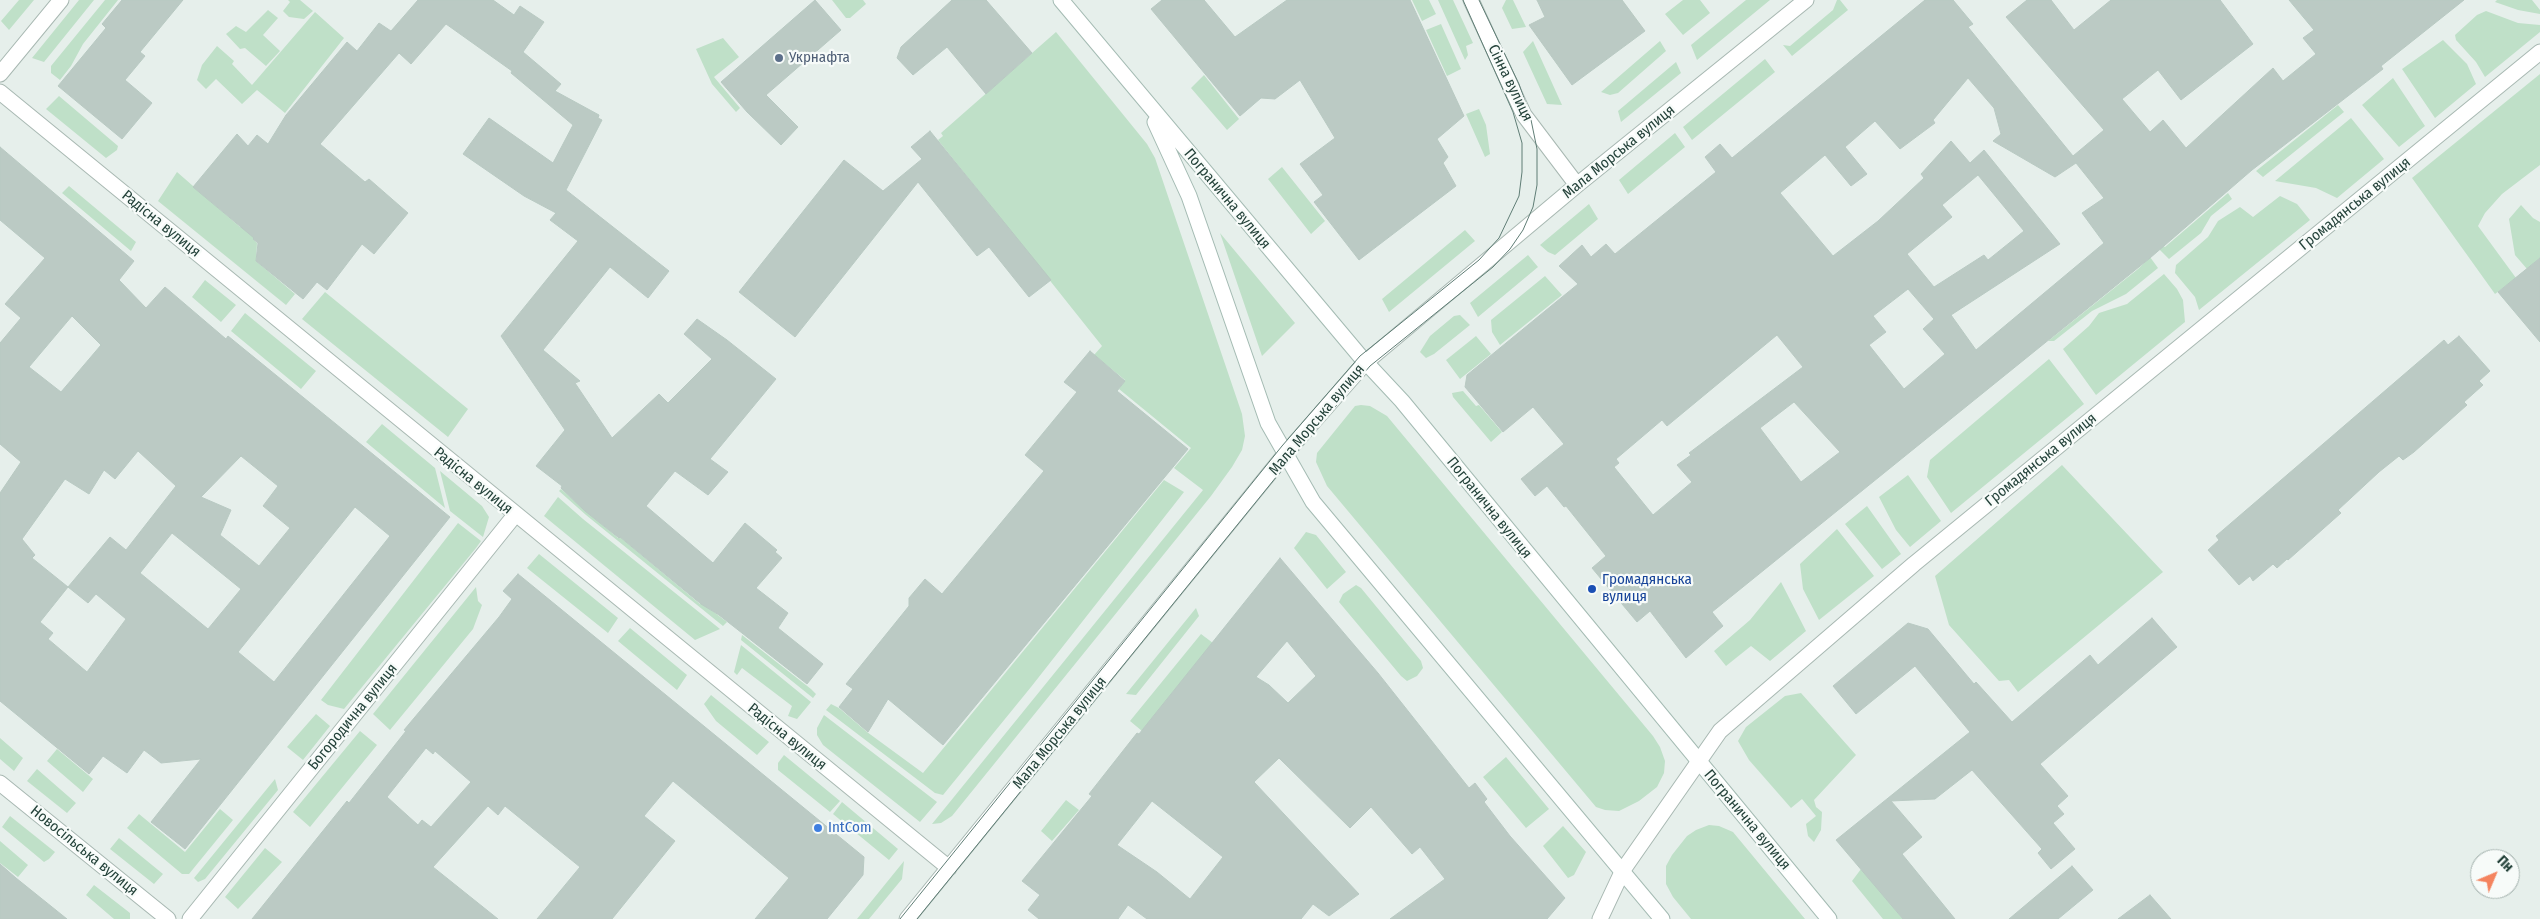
<!DOCTYPE html>
<html>
<head>
<meta charset="utf-8">
<style>
	body { margin:0 }
	#map { position:relative; width:2540px; height:919px; overflow:hidden; background:#e6efeb; font-family:"Fira Sans Condensed",sans-serif }
	canvas { display:block }
	.north { position:absolute; left:2470px; top:849px; width:50px; height:50px; box-sizing:border-box; background:#f7fbf9; border:1px solid #a3b1ad; border-radius:50%; rotate:45deg; font-size:14px; font-weight:700; line-height:20px; text-align:center; color:#24423a }
	.north::after { content:''; display:block; margin:auto; width:18px; height:22px; background:#f4845f; clip-path:polygon(50% 0,100% 100%,50% 72%,0 100%) }
</style>
</head>
<body>
<div id="map">
<canvas width="2540" height="919"></canvas>
<div class="north">Пн</div>
</div>
<script>
const c = document.querySelector('canvas').getContext('2d');
c.lineJoin = 'round';
function paint(path, color) {
  c.fillStyle = color;
  c.fill(path, 'evenodd');
}
function poly(rows) {
  const path = new Path2D();
  for (const r of rows) {
    path.moveTo(r[0], r[1]);
    for (let i = 2; i < r.length; i += 2) path.lineTo(r[i], r[i + 1]);
  }
  return path;
}
function strokePath(path, color, width, dash) {
  c.strokeStyle = color;
  c.lineWidth = width;
  c.lineCap = dash ? 'butt' : 'round';
  c.setLineDash(dash || []);
  c.stroke(path);
}
function write(font, color, halo, rows, align = 'center') {
  c.font = font + ' "Fira Sans Condensed",sans-serif';
  c.lineWidth = 4.5;
  c.setLineDash([]);
  c.textBaseline = 'middle';
  c.strokeStyle = halo;
  c.fillStyle = color;
  for (const [text, x, y, turn = 0] of rows) {
    c.save();
    c.translate(x, y);
    c.rotate((+turn || 0) * Math.PI / 180);
    c.textAlign = isNaN(turn) ? turn : align;
    if (halo) c.strokeText(text, 0, 0);
    c.fillText(text, 0, 0);
    c.restore();
  }
}
paint(poly([
	[19,0,34,0,9,30,1,21],
	[79,0,94,0,44,62,32,58],
	[105,0,118,0,83,44,71,66,60,80,51,73,51,66],
	[288,0,300,0,313,11,304,19,289,17,283,11,290,2],
	[832,0,863,0,866,4,850,18,846,18],
	[1412,0,1429,0,1436,14,1422,21],
	[1438,0,1453,0,1473,43,1466,46,1468,55,1465,60],
	[1506,0,1513,0,1526,27,1512,29,1502,8],
	[1683,0,1700,0,1710,13,1683,35,1665,14],
	[1746,0,1770,0,1697,60,1691,45],
	[1837,0,1840,0,1848,10,1792,56,1783,45,1790,46,1833,10],
	[2497,0,2532,0,2540,10,2540,14,2518,10,2495,2],
	[268,10,278,18,263,35,280,51,266,66,245,48,240,49,226,34,236,26,246,32],
	[2486,11,2518,23,2540,25,2540,32,2485,77,2476,62,2456,40,2455,35,2477,15],
	[315,12,344,38,285,113,257,90,242,104,216,79,206,89,197,80,202,65,217,46,234,61,232,64,252,85],
	[1441,24,1461,69,1447,76,1426,30],
	[1056,32,1147,144,1155,158,1242,414,1245,436,1242,450,1232,467,1211,496,952,816,941,823,932,824,1203,490,1174,468,1191,448,1119,389,1125,380,1094,355,1102,346,938,140,943,136,941,133],
	[723,38,739,57,714,77,740,108,736,112,712,84,696,49],
	[2443,40,2467,64,2476,84,2435,118,2402,69],
	[1533,41,1562,105,1547,104,1523,52],
	[1660,41,1666,51,1618,93,1610,95,1601,92],
	[1765,59,1775,72,1692,140,1683,127],
	[1676,62,1681,73,1621,122,1618,111],
	[2540,74,2540,165,2502,194,2485,213,2478,226,2516,278,2495,294,2412,178],
	[1204,75,1239,119,1227,130,1191,88],
	[2393,78,2425,126,2399,147,2362,105],
	[59,96,118,146,117,150,106,158,46,109],
	[2338,105,2344,112,2263,177,2256,171],
	[1479,109,1486,125,1490,154,1485,157,1466,114],
	[2351,118,2384,159,2337,198,2316,188,2275,181],
	[1675,133,1685,147,1628,194,1619,180],
	[1282,167,1325,221,1311,234,1268,179],
	[177,172,240,227,243,225,256,236,253,239,257,243,256,261,295,294,286,305,158,201],
	[69,186,136,242,131,251,62,193],
	[2228,193,2232,199,2211,216,2201,233,2169,259,2159,249,2162,245,2165,247],
	[2280,196,2297,204,2310,220,2199,310,2195,297,2175,273,2176,265,2208,237,2218,221,2240,207,2253,217],
	[1589,204,1598,219,1555,255,1548,252,1540,245],
	[2521,205,2533,218,2540,222,2540,258,2527,269,2515,255,2509,219],
	[1465,230,1475,241,1389,312,1382,299],
	[1220,233,1295,323,1262,356],
	[1528,255,1538,267,1478,317,1470,303],
	[2150,257,2158,268,2126,294,2092,311,2054,341,2048,341,2138,269],
	[2164,274,2177,289,2183,300,2185,322,2096,395,2063,349,2089,326,2099,313,2127,304],
	[1545,276,1562,295,1500,345,1492,332,1491,320],
	[205,280,236,305,221,322,192,297],
	[325,292,468,409,448,437,302,319],
	[245,313,316,371,301,389,231,331],
	[1460,315,1470,325,1434,354,1426,358,1420,352,1430,336,1454,316],
	[1476,336,1491,354,1460,379,1446,360],
	[2049,359,2084,404,1951,513,1927,477,1930,460],
	[1463,391,1476,406,1479,405,1502,432,1491,442,1453,397,1452,393],
	[1361,405,1370,406,1387,416,1653,736,1660,747,1665,761,1664,773,1657,787,1639,801,1619,811,1605,810,1596,807,1327,486,1316,462,1317,453,1355,406],
	[382,424,435,468,445,508,366,442],
	[2062,465,2163,572,2018,692,2009,680,1999,681,1949,625,1935,576],
	[440,471,482,506,489,517,483,537,450,511],
	[1908,475,1941,521,1910,547,1896,530,1879,497],
	[1164,480,1184,492,1031,687,943,795,935,793,826,710,831,704,839,708,867,732,923,773],
	[561,489,618,538,620,537,700,604,702,603,727,622,723,626,586,515,559,491],
	[558,497,583,519,720,629,695,640,544,516],
	[1867,506,1901,554,1882,569,1845,524],
	[458,523,481,541,476,548,344,709,328,705,321,700],
	[1837,529,1874,576,1819,620,1803,589,1800,564],
	[1306,532,1316,535,1346,572,1327,589,1294,548],
	[539,554,618,618,608,633,527,568],
	[1781,582,1806,631,1770,661,1751,646,1726,666,1714,651,1750,620],
	[1356,585,1361,588,1421,661,1423,668,1417,676,1407,681,1401,676,1339,602,1343,594],
	[476,587,478,601,482,605,473,629,390,730,373,714],
	[1196,608,1199,616,1136,695,1126,694],
	[630,628,687,675,677,690,618,641],
	[1201,634,1213,643,1142,731,1130,721],
	[742,635,811,689,816,694,813,698,741,640],
	[741,645,811,702,797,719,788,716,792,706,742,668,737,675,734,672],
	[1801,693,1856,755,1814,800,1816,807,1822,812,1821,830,1814,842,1808,836,1806,824,1816,816,1802,799,1791,808,1749,760,1738,741,1746,727,1785,696],
	[711,695,769,742,757,755,716,721,704,704],
	[316,714,330,726,303,760,287,747],
	[824,715,937,802,920,822,823,745,817,735,817,728],
	[360,731,377,745,310,827,293,812],
	[0,738,23,758,14,771,0,759],
	[57,749,93,779,83,792,47,761],
	[784,755,840,801,830,812,778,770,778,763],
	[1506,757,1549,809,1526,828,1483,777],
	[37,769,76,803,67,813,27,781],
	[275,779,278,790,205,879,198,882,194,878],
	[1066,800,1079,810,1052,841,1041,831],
	[842,802,898,849,889,860,833,814],
	[220,809,233,820,189,874,182,874,127,828,139,814,185,852],
	[10,816,55,852,49,859,44,862,2,827],
	[1709,825,1719,826,1733,832,1805,919,1691,919,1673,897,1666,884,1666,866,1672,855,1687,836,1696,830],
	[1563,826,1586,852,1574,875,1568,878,1543,846],
	[119,838,163,874,154,884,110,849],
	[0,841,28,865,18,877,0,863],
	[265,848,282,862,238,909,225,897],
	[904,861,902,879,869,919,857,919],
	[1861,869,1875,885,1903,919,1883,919,1852,881],
	[94,885,130,913,130,919,114,919,86,895]
]), '#bfe0c8');
const building = poly([
	[122,0,183,0,140,52,145,56,125,80,152,103,122,139,58,86,106,28,102,24,122,0],
	[418,0,493,0,514,15,520,6,544,22,523,52,561,84,555,91,599,115,598,118,602,120,566,190,669,271,648,298,610,267,543,350,580,381,575,383,612,438,659,394,668,403,712,359,684,334,697,319,727,340,776,379,710,459,728,472,708,495,675,471,646,506,713,563,745,523,777,550,775,552,782,558,756,588,788,613,778,628,823,664,807,684,719,615,701,604,620,537,619,538,585,511,561,488,562,486,536,466,565,430,501,336,578,241,550,220,556,213,524,196,463,154,489,118,553,163,573,125,511,73,512,71,446,24,411,64,399,53,320,144,365,182,369,179,408,213,374,254,362,244,327,290,317,282,303,299,256,261,258,243,253,239,254,238,193,187,237,134,248,146,257,135,268,144,286,115,347,42,357,51,379,23,391,31,418,0],
	[815,0,841,30,766,95,798,127,781,145,747,112,721,82,815,0],
	[952,0,986,0,1032,53,986,94,947,47,913,75,897,58,901,47,952,0],
	[1162,0,1204,0,1235,37,1287,0,1410,0,1464,116,1437,139,1448,157,1443,163,1456,186,1359,260,1314,202,1323,195,1300,164,1335,138,1300,80,1275,99,1261,98,1240,116,1151,9,1162,0],
	[1537,0,1622,0,1645,31,1572,85,1529,25,1545,17,1537,0],
	[1925,0,1953,0,1973,24,1968,27,2073,156,2104,130,2006,17,2027,0,2051,0,2074,30,2111,0,2220,0,2253,44,2181,100,2158,70,2122,99,2150,132,2163,120,2186,148,2273,68,2283,81,2316,54,2303,38,2314,30,2289,0,2464,0,2381,66,2383,69,2252,170,2150,258,1712,612,1723,626,1686,658,1650,611,1637,622,1592,568,1606,556,1566,506,1564,507,1547,486,1535,496,1521,479,1564,444,1533,407,1503,432,1465,387,1467,375,1578,284,1559,266,1582,245,1591,257,1606,244,1615,254,1716,172,1705,157,1720,144,1732,158,1925,0],
	[1968,78,1994,108,2001,134,1993,141,2055,177,2076,163,2104,198,2082,213,2104,243,1976,350,1951,315,2060,244,1984,150,1970,163,1951,141,1921,174,1924,178,1878,221,1833,256,1780,193,1825,155,1851,186,1867,174,1845,147,1875,121,1900,149,1935,123,1933,120,1968,78],
	[1978,175,2024,231,1988,260,1984,255,1934,287,1907,254,1952,217,1942,205,1978,175],
	[1908,289,1934,319,1923,329,1945,354,1904,389,1869,345,1886,332,1873,316,1908,289],
	[1777,335,1803,367,1689,453,1691,455,1677,465,1692,482,1653,515,1614,467,1619,463,1616,459,1662,420,1667,426,1777,335],
	[1794,402,1840,452,1801,482,1760,428,1794,402],
	[930,131,1051,280,1029,297,989,247,977,256,918,182,795,337,739,292,844,160,883,191,922,159,911,147,930,131],
	[0,147,134,261,119,280,146,308,165,287,226,339,228,336,450,517,185,849,151,822,201,759,161,763,144,750,127,773,103,756,89,774,0,701,0,493,21,462,0,444,0,343,21,318,5,304,45,258,0,220,0,147],
	[72,316,101,345,61,392,29,367,72,316],
	[138,451,176,486,126,550,110,537,68,587,32,558,35,555,22,539,65,479,89,494,104,470,115,479,138,451],
	[241,456,278,486,263,506,290,528,259,566,220,535,231,510,201,497,241,456],
	[355,507,390,536,274,682,238,652,355,507],
	[172,533,241,589,208,629,140,573,172,533],
	[68,587,88,603,96,594,126,619,87,672,48,639,53,633,40,622,68,587],
	[2540,258,2540,342,2498,292,2540,258],
	[2459,336,2490,371,2479,381,2483,385,2464,402,2467,405,2414,452,2403,460,2399,456,2379,472,2338,510,2341,513,2288,560,2287,559,2277,568,2273,564,2253,581,2250,576,2239,585,2208,550,2219,540,2216,536,2444,340,2448,345,2459,336],
	[1090,351,1125,381,1117,391,1188,449,943,745,888,699,868,732,839,707,853,689,846,684,909,606,909,598,925,579,942,594,1044,471,1025,455,1077,392,1064,382,1090,351],
	[1280,558,1378,673,1469,788,1475,783,1487,799,1484,802,1510,836,1565,898,1547,919,1390,919,1445,879,1420,847,1412,854,1371,807,1350,828,1279,758,1254,782,1359,894,1329,916,1313,904,1301,919,1147,919,1128,905,1118,919,1039,919,1028,910,1040,895,1022,881,1092,796,1089,794,1137,733,1139,734,1280,558],
	[1287,641,1316,676,1288,703,1269,685,1256,677,1287,641],
	[1152,801,1223,857,1190,899,1157,872,1117,845,1152,801],
	[518,574,864,857,863,875,827,919,755,919,789,878,673,781,644,816,675,841,612,919,537,919,580,867,505,806,498,815,488,806,433,867,498,919,252,919,347,801,349,803,406,731,404,730,499,617,512,599,503,591,518,574],
	[426,748,433,754,435,751,471,782,431,827,422,820,418,825,387,797,426,748],
	[2152,618,2177,647,2040,764,2068,796,2057,806,2064,814,2053,823,2075,849,2051,869,2038,853,2042,849,1972,770,1935,799,1891,801,1922,837,1902,854,1955,919,1903,919,1836,840,1970,732,1915,666,1856,714,1833,686,1908,623,1928,629,1974,684,1976,682,2012,722,2090,655,2098,665,2152,618],
	[0,864,16,878,67,919,0,919,0,864],
	[2072,866,2093,890,2058,919,2009,919,2072,866],
	[2150,895,2171,919,2118,919,2150,895]
]);
paint(building, '#bbcac4');
strokePath(building, '#b8c9c2', 1);
const minor = poly([
	[1471,0,1524,115,1577,185],
	[0,74,61,0],
	[0,92,949,868],
	[0,783,168,919],
	[190,919,515,515],
	[907,919,1286,453,1366,362,1577,185,1806,0],
	[1600,919,1623,870,1720,731,1914,564,2540,52]
]);
const secondary = poly([
	[1061,0,1360,356,1402,401,1829,919],
	[1155,122,1189,196,1268,423,1313,502,1662,919]
]);
strokePath(minor, '#a8b8b2', 17);
strokePath(secondary, '#a4bbb3', 17);
strokePath(minor, '#fff', 15);
strokePath(secondary, '#fff', 15);
strokePath(poly([
	[900,919,1282,446,1360,356,1479,260,1499,238,1519,196,1522,172,1522,143,1513,112,1463,0],
	[917,919,1290,460,1370,366,1493,267,1510,249,1523,230,1533,207,1537,185,1537,149,1530,115,1519,84,1479,0]
]), '#5f7d75', 1);
for (const [x, y, r, color] of [
	[779,58,5,"#5c6f8a"],
	[1592,589,5,"#1a4fb4"],
	[818,828,5,"#3f7fe0"]
]) {
  const dot = new Path2D();
  dot.arc(x, y, r, 0, 2 * Math.PI);
  c.fillStyle = color;
  c.fill(dot);
  strokePath(dot, '#f7fbf9', 2);
}
write('15px', '#4e5e75', '#f7fbf9', [
	["Укрнафта",789,58]
], 'left');
write('15px', '#24423a', '#f7fbf9', [
	["Сінна вулиця",1510,83,64],
	["Мала Морська вулиця",1619,152,-39],
	["Погранична вулиця",1227,199,50],
	["Громадянська вулиця",2355,204,-39],
	["Радісна вулиця",161,224,39],
	["Мала Морська вулиця",1317,420,-50],
	["Громадянська вулиця",2041,460,-39],
	["Радісна вулиця",473,481,39],
	["Погранична вулиця",1489,508,51],
	["Богородична вулиця",353,717,-51],
	["Мала Морська вулиця",1060,733,-51],
	["Радісна вулиця",787,737,39],
	["Погранична вулиця",1747,820,50],
	["Новосільська вулиця",84,851,39]
]);
write('15px', '#164399', '#f7fbf9', [
	["Громадянська",1602,580],
	["вулиця",1602,597]
], 'left');
write('15px', '#366cbe', '#f7fbf9', [
	["IntCom",828,828]
], 'left');
</script>
</body>
</html>
